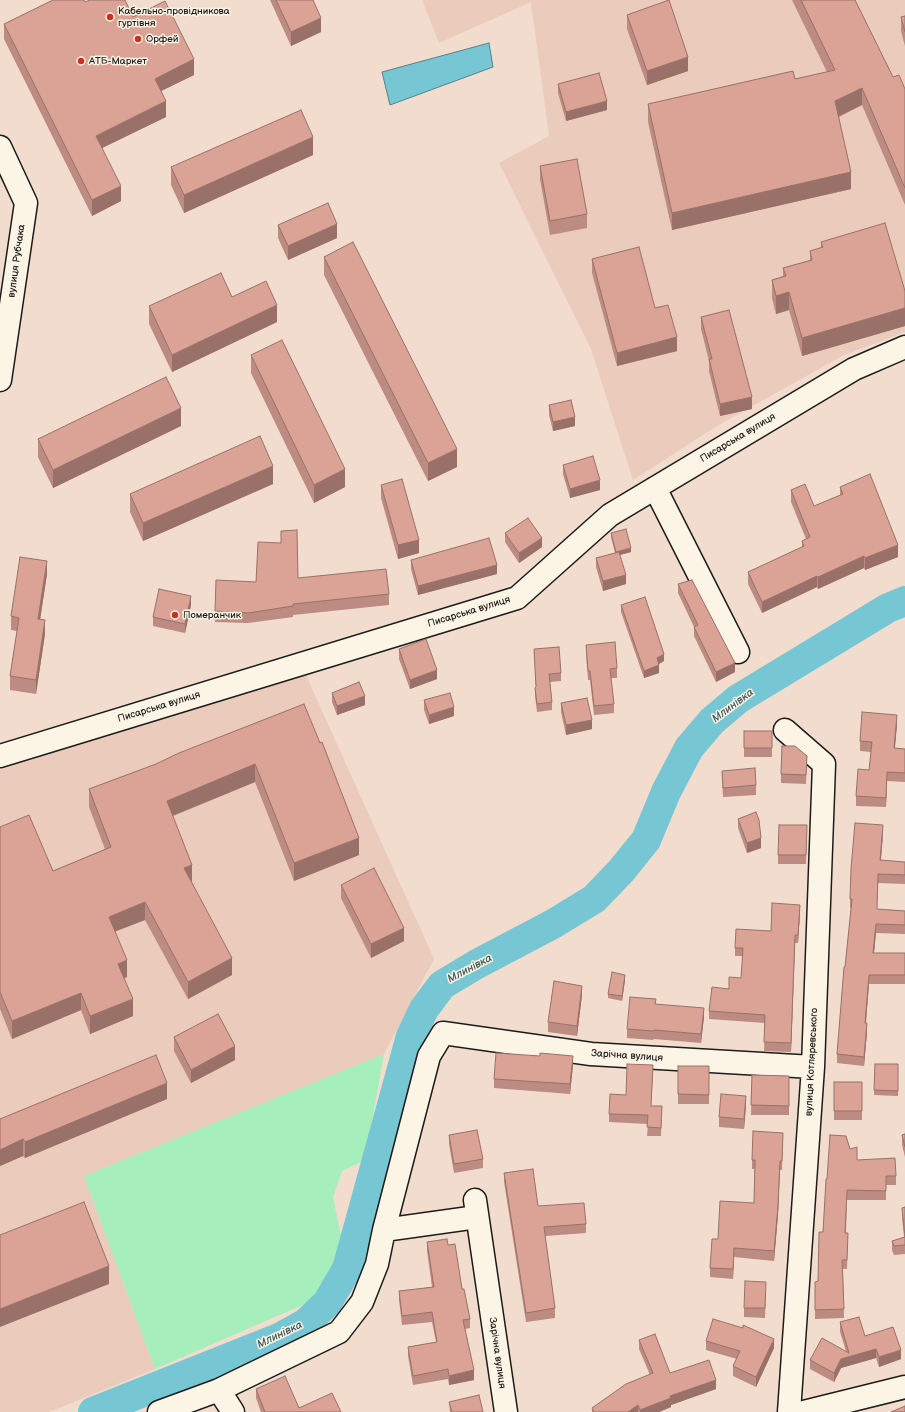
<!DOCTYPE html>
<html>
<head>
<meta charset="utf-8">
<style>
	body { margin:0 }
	canvas { display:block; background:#f2dccd }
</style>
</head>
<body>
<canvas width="905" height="1412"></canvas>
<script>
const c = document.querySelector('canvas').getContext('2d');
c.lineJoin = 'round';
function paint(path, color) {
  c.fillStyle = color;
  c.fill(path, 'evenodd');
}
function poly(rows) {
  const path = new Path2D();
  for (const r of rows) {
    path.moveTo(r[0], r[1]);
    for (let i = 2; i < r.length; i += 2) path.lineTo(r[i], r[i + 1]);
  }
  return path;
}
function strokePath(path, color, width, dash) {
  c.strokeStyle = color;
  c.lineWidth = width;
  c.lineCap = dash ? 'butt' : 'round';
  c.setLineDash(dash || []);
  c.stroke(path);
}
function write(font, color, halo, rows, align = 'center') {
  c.font = font + ' "Balsamiq Sans",sans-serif';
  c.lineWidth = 3;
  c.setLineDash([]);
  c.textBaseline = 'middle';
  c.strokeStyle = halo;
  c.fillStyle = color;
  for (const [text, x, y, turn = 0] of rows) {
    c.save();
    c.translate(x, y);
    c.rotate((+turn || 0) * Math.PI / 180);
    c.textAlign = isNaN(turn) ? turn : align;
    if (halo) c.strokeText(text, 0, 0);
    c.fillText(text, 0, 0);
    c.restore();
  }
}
paint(poly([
	[422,0,905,0,905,332,842,356,717,426,633,480,591,349,499,163,549,136,531,2,439,43],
	[304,671,434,959,384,1054,84,1176,155,1369,49,1412,0,1412,0,770]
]), '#ebcbbc');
paint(poly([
	[384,1054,365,1160,342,1171,333,1197,344,1251,334,1280,312,1301,155,1369,84,1176]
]), '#a6efbc');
const water = poly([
	[489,43,493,67,390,105,382,72,489,43]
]);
paint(water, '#77c6d3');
strokePath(water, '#53828a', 1);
strokePath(poly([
	[93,1412,279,1338,306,1323,327,1303,347,1269,411,1036,424,1009,442,985,477,964,553,924,594,899,621,871,646,840,666,792,689,748,712,721,738,699,888,608,905,601]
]), '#77c6d3', 30);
const minor = poly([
	[0,147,26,203,0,380],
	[655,488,738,652],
	[785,730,824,764,813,1067,789,1412],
	[0,756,517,598,610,515,854,369,905,347],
	[475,1200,506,1412],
	[384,1230,477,1217],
	[219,1390,339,1332,362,1302,377,1264,384,1230,429,1056,443,1033,591,1054,813,1067],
	[159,1412,219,1390,233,1412],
	[804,1412,905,1387]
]);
strokePath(minor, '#1c1c1c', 25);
strokePath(minor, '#fcf5e5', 22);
paint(poly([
	[270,0,313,0,321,32,291,46],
	[792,0,855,0,893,77,905,89,905,205,862,105,839,117,851,189,672,230,648,122,648,104,795,79,827,72],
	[85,2,133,17,194,75,161,91,166,117,102,148,121,201,92,216,4,39,4,24],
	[627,15,688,71,647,85,627,29],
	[905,16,905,46,901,31,901,17],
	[558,84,607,110,566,121,558,93],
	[313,155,184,213,171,185,171,167],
	[540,166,587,214,587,228,550,235,540,179],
	[278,225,337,238,288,260,278,238],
	[821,242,905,291,905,326,802,356,789,310,776,314,772,298,772,280,783,276,783,268,810,260,810,251,821,248],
	[324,257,457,467,428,481,324,275],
	[592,259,655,308,677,351,617,366,592,273],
	[232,297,277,322,172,372,149,324,149,306],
	[701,317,752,409,720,416,709,371,709,361,701,329],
	[251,355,345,487,314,503,251,373],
	[549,405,575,426,553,431,549,415],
	[181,426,53,488,38,457,38,439],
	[563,465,600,490,570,498,563,474],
	[273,484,143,541,130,512,130,494],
	[381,485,419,553,398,559,381,498],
	[840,487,898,557,865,570,864,568,818,589,817,587,762,613,748,584,748,572,802,547,802,541,806,539,791,502,791,490,814,506,840,495],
	[505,533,542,547,519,563,505,542],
	[611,533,631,552,620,555,626,584,603,591,596,567,596,558,615,553,611,537],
	[411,560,497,574,418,595,411,569],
	[47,574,40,620,45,634,36,694,10,690,10,676,17,631,11,630,11,616],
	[298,578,389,594,389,605,293,615,293,617,248,623,215,622,215,611,256,582],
	[678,584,735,672,716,682,694,636,694,627,678,593],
	[191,605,185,633,153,626,153,617],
	[621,605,664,661,659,664,659,673,644,678,621,612],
	[586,645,617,668,617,678,611,678,614,704,614,713,594,715,590,680,588,680,586,654],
	[399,649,437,679,410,689,399,659],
	[534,649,561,673,561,681,550,682,552,702,552,710,537,712,535,696,535,688,536,687],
	[332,693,365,705,337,715,332,702],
	[424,700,454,716,429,724,424,710],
	[561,703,592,729,566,735,561,712],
	[304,704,359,855,294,881,255,782,173,816,192,882,232,975,188,999,145,920,115,931,127,977,124,978,133,1016,90,1034,81,1010,12,1039,0,1009,0,827,53,871,105,849,89,807,89,789,156,764],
	[897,724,895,748,905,749,905,782,887,781,886,807,856,806,856,796,869,770,871,752,860,751,860,741],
	[744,731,772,731,772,757,744,757],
	[807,756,806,784,781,783,781,774],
	[722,771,756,785,756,795,723,797,722,780],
	[738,819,761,848,747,853,738,828],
	[807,825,806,864,778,864,778,855],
	[883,834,881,860,905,862,905,884,878,883,877,909,905,911,905,934,876,933,874,953,905,953,905,984,869,984,866,1023,867,1032,864,1066,837,1063,837,1054,851,908,850,908,850,899],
	[341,885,404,941,371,958,341,898],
	[800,913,798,943,795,943,791,1052,764,1051,765,1023,709,1019,709,1011,729,989,741,978,743,956,735,956,735,948,771,931],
	[625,980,622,1001,608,998,608,994],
	[582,995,577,1036,548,1032,548,1022],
	[656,1004,704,1017,701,1043,654,1039,653,1040,627,1038,627,1029],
	[174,1037,235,1060,191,1083,174,1051],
	[875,1064,898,1064,898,1096,874,1095],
	[573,1065,570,1094,494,1088,494,1079],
	[678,1066,709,1066,709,1104,678,1104],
	[653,1073,651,1106,662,1106,661,1136,647,1136,648,1124,609,1122,609,1114,626,1095],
	[752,1075,789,1076,789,1115,751,1115],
	[834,1082,862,1082,862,1120,834,1120],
	[167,1099,25,1158,23,1156,0,1166,0,1119],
	[746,1105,744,1129,719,1127,719,1117],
	[905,1134,905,1157,902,1145,902,1135],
	[449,1135,483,1159,483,1168,454,1173,449,1144],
	[783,1142,782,1170,780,1170,778,1215,774,1261,734,1257,733,1279,710,1277,710,1268,718,1239,754,1203,755,1169,752,1169,752,1160],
	[857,1160,896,1176,896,1185,886,1185,886,1200,847,1200,846,1233,848,1233,847,1269,843,1269,844,1318,815,1319,815,1291,818,1281,823,1232,827,1179],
	[504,1173,538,1206,586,1224,586,1233,545,1236,555,1308,555,1318,526,1322,504,1182],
	[905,1207,905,1254,894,1255,892,1250,892,1241,904,1237,902,1217,902,1208],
	[427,1242,448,1245,462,1289,470,1319,470,1328,465,1329,474,1380,449,1385,448,1379,413,1385,408,1356,408,1347,436,1342,432,1322,402,1325,399,1300,399,1291,432,1287,427,1251],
	[766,1291,765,1318,744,1317,744,1308],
	[840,1322,865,1336,901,1359,879,1367,876,1358,841,1368,834,1382,810,1369,810,1360,846,1351,840,1332],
	[639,1340,670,1373,716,1389,671,1405,671,1407,659,1412,592,1412,592,1408,650,1375,639,1349],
	[706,1341,774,1348,756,1387,733,1376,733,1366,737,1359,706,1350],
	[256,1389,299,1408,341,1412,261,1412,256,1398],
	[449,1402,483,1412,450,1412]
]), '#bc8b81');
paint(poly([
	[321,18,321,32,291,46,291,32],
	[688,57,688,71,647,85,647,71],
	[194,59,194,75,155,94,155,79],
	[862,88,862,105,835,118,835,101],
	[166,101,166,117,96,151,96,136],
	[607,101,607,110,566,121,566,112],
	[313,137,313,155,184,213,184,195],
	[851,172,851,189,672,230,672,213],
	[121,186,121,201,92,216,92,200],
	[337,224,337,238,288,260,288,246],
	[789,292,789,310,776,314,776,296],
	[277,305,277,322,172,372,172,355],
	[905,308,905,326,802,356,802,338],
	[677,337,677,351,617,366,617,353],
	[752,397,752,409,720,416,720,404],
	[181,408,181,426,53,488,53,470],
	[575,417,575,426,553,431,553,422],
	[457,449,457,467,428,481,428,463],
	[273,466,273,484,143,541,143,523],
	[345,469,345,487,314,503,314,485],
	[600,480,600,490,570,498,570,489],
	[542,538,542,547,519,563,519,553],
	[419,540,419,553,398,559,398,545],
	[898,545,898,557,865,570,865,558],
	[631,548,631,552,616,556,616,552],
	[864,556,864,568,818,589,818,577],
	[47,561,47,574,38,633,38,619],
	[497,565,497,574,418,595,418,586],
	[626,575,626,584,603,591,603,581],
	[817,576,817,587,762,613,762,602],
	[191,596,191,605,185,633,185,624],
	[45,620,45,634,36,694,36,680],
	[664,654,664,661,657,665,657,658],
	[735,663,735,672,716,682,716,672],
	[659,665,659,673,644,678,644,671],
	[437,670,437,679,410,689,410,680],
	[365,696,365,705,337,715,337,706],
	[454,707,454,716,429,724,429,715],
	[897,715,897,724,894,757,894,748],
	[592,720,592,729,566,735,566,725],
	[255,764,255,782,167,818,167,801],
	[887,772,887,781,886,807,886,798],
	[883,825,883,834,880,869,880,860],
	[359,838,359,855,294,881,294,863],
	[761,838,761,848,747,853,747,843],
	[192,865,192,882,184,868],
	[145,902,145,920,109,934,109,917],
	[800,905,800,913,798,943,798,935],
	[876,924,876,933,873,962,873,953],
	[404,928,404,941,371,958,371,944],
	[795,935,795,943,791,1052,791,1043],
	[232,958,232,975,188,999,188,982],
	[127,960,127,977,118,981,118,964],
	[625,975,625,980,622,1001,622,996],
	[869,975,869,984,865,1032,865,1023],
	[582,986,582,995,577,1036,577,1026],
	[81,993,81,1010,12,1039,12,1021],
	[133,999,133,1016,90,1034,90,1016],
	[704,1008,704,1017,701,1043,701,1034],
	[867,1023,867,1032,864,1066,864,1057],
	[235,1046,235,1060,191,1083,191,1070],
	[573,1056,573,1065,570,1094,570,1084],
	[167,1083,167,1099,25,1158,25,1142],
	[746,1096,746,1105,744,1129,744,1119],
	[23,1139,23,1156,0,1166,0,1150],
	[780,1161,778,1215,774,1261,774,1251],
	[734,1248,734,1257,733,1279,733,1269],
	[109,1266,109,1284,0,1327,0,1309],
	[774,1339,774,1348,756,1387,756,1377],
	[876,1349,876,1358,841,1368,834,1382,834,1373,841,1359],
	[901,1350,901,1359,879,1367,879,1357],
	[474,1370,474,1380,449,1385,449,1376],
	[716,1380,716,1389,671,1405,671,1407,659,1412,640,1412,640,1410,670,1396],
	[638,1405,638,1412,628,1412]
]), '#997169');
const building = poly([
	[53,0,84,0,85,2,90,0,125,0,133,17,165,1,194,59,155,79,166,101,96,136,121,186,92,200,4,24,53,0],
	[276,0,313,0,321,18,291,32,276,0],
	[669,0,688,57,647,71,627,15,669,0],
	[801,0,855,0,893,77,899,75,905,89,905,188,862,88,835,101,851,172,672,213,648,104,793,71,795,79,835,70,801,0],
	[905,16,905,32,901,17,905,16],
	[599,73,607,101,566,112,558,84,599,73],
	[301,110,313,137,184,195,171,167,301,110],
	[577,159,587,214,550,221,540,166,577,159],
	[328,203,337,224,288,246,278,225,328,203],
	[885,223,905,291,905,308,802,338,789,292,776,296,772,280,786,276,783,268,812,260,810,251,823,247,821,242,885,223],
	[353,242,457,449,428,463,324,257,353,242],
	[639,247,655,308,668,305,677,337,617,353,592,259,639,247],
	[221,273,232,297,266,281,277,305,172,355,149,306,221,273],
	[729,310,752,397,720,404,709,359,712,359,701,317,729,310],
	[282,340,345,469,314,485,251,355,282,340],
	[166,377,181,408,53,470,38,439,166,377],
	[571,400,575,417,553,422,549,405,571,400],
	[260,436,273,466,143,523,130,494,260,436],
	[593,456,600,480,570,489,563,465,593,456],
	[870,474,898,545,865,558,864,556,818,577,817,576,762,602,748,572,804,546,802,541,810,537,791,490,805,484,814,506,843,494,840,487,870,474],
	[402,479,419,540,398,545,381,485,402,479],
	[528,518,542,538,519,553,505,533,528,518],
	[626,529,631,548,616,552,611,533,626,529],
	[297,530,298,578,386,569,389,594,293,604,293,606,248,613,215,611,216,580,256,582,258,542,281,543,281,531,297,530],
	[489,538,497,565,418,586,411,560,489,538],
	[619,552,626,575,603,581,596,558,619,552],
	[20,557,47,561,38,619,45,620,36,680,10,676,19,618,11,616,20,557],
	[692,580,735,663,716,672,694,627,698,625,678,584,692,580],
	[159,589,191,596,185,624,153,617,159,589],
	[645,597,664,654,657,658,659,665,644,671,621,605,645,597],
	[426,639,437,670,410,680,399,649,426,639],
	[615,642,617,668,610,669,614,704,594,706,590,671,588,671,586,645,615,642],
	[559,647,561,673,549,674,552,702,537,704,535,688,536,687,534,649,559,647],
	[359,682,365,696,337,706,332,693,359,682],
	[450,693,454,707,429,715,424,700,450,693],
	[587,698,592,720,566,725,561,703,587,698],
	[304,704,320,743,322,742,359,838,294,863,255,764,167,801,192,865,184,868,232,958,188,982,145,902,109,917,127,960,118,964,133,999,90,1016,81,993,12,1021,0,992,0,827,29,815,53,871,111,847,89,789,156,764,179,753,304,704],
	[862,712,897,715,894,748,905,749,905,773,887,772,886,798,856,796,858,769,869,770,872,742,860,741,862,712],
	[744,731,772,731,772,748,744,748,744,731],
	[782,746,795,746,807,756,806,775,781,774,782,746],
	[755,768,756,785,723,788,722,771,755,768],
	[756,812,759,820,761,838,747,843,738,819,756,812],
	[855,823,883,825,880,860,905,862,905,875,878,874,877,909,905,911,905,925,876,924,873,953,905,953,905,975,869,975,865,1023,867,1023,864,1057,837,1054,844,967,845,967,852,899,850,899,851,868,855,823],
	[779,825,807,825,806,855,778,855,779,825],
	[374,868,404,928,371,944,341,885,374,868],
	[772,903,800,905,798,935,795,935,791,1043,764,1042,765,1015,709,1011,712,987,729,989,729,977,741,978,743,948,735,948,736,929,771,931,772,903],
	[612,972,625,975,622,996,608,994,612,972],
	[554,981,582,986,577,1026,548,1022,554,981],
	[630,997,656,999,655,1004,704,1008,701,1034,654,1030,653,1031,627,1029,630,997],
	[218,1014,235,1046,191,1070,174,1037,218,1014],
	[496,1053,540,1056,540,1053,573,1056,570,1084,494,1079,496,1053],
	[156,1055,167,1083,25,1142,23,1139,0,1150,0,1119,156,1055],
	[627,1064,653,1065,651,1106,662,1106,661,1128,647,1127,648,1115,609,1114,610,1094,626,1095,627,1064],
	[875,1064,898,1064,898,1091,874,1090,875,1064],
	[678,1066,709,1066,709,1095,678,1094,678,1066],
	[752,1075,789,1076,789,1106,751,1105,752,1075],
	[834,1082,862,1082,862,1111,834,1111,834,1082],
	[721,1094,746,1096,744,1119,719,1117,721,1094],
	[477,1130,483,1159,454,1164,449,1135,477,1130],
	[753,1131,783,1133,782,1161,780,1161,778,1206,774,1251,734,1248,733,1269,710,1268,712,1239,718,1239,720,1201,754,1203,755,1160,752,1160,753,1131],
	[905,1134,905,1147,902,1135,905,1134],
	[830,1135,846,1136,850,1149,857,1147,857,1160,895,1158,896,1176,886,1176,886,1191,847,1190,845,1233,848,1233,847,1260,842,1260,844,1309,815,1310,815,1282,818,1281,819,1232,823,1232,826,1179,827,1179,830,1135],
	[533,1169,538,1206,584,1203,586,1224,544,1227,555,1308,526,1313,504,1173,533,1169],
	[84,1202,109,1266,0,1309,0,1235,84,1202],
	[905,1207,905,1245,894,1246,892,1241,905,1237,902,1208,905,1207],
	[447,1239,448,1245,455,1244,462,1289,464,1289,470,1319,463,1320,474,1370,449,1376,448,1369,413,1376,408,1347,437,1342,432,1312,402,1316,399,1291,434,1287,427,1242,447,1239],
	[745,1281,766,1282,765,1308,744,1308,745,1281],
	[859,1317,865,1336,893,1327,901,1350,879,1357,876,1349,841,1359,834,1373,810,1360,822,1338,849,1353,840,1322,859,1317],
	[713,1319,743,1328,743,1325,774,1339,756,1377,733,1366,740,1351,706,1341,713,1319],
	[655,1334,670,1373,709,1360,716,1380,670,1396,671,1398,640,1410,638,1405,628,1412,594,1412,592,1408,626,1384,653,1373,639,1340,655,1334],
	[285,1376,299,1408,332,1393,341,1412,265,1412,256,1389,285,1376],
	[479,1395,483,1412,452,1412,449,1402,479,1395],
	[905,1406,905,1412,891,1412,905,1406]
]);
paint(building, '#dba296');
strokePath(building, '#997169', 1);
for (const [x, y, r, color] of [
	[110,17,4,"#c8321e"],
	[138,39,4,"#c8321e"],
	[81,61,4,"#c8321e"],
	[175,615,4,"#c8321e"]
]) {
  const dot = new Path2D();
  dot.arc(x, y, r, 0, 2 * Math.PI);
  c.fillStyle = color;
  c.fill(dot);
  strokePath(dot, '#fcf5e5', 1.5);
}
write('10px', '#1c1c1c', '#fcf5e5', [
	["Кабельно-провідникова",118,11],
	["гуртівня",118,23],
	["Орфей",146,39],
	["АТБ-Маркет",89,61],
	["Померанчик",183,615]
], 'left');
write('10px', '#1c1c1c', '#fcf5e5', [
	["вулиця Рубчака",17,261,-82],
	["Писарська вулиця",738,438,-31],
	["Писарська вулиця",469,612,-17],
	["Писарська вулиця",159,707,-17],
	["Зарічна вулиця",627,1056,4],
	["вулиця Котляревського",812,1062,-87],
	["Зарічна вулиця",497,1353,82]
]);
write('italic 11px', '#3c585c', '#fcf5e5', [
	["Млинівка",733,706,-37],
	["Млинівка",470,969,-28],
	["Млинівка",280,1335,-26]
]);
</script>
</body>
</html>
